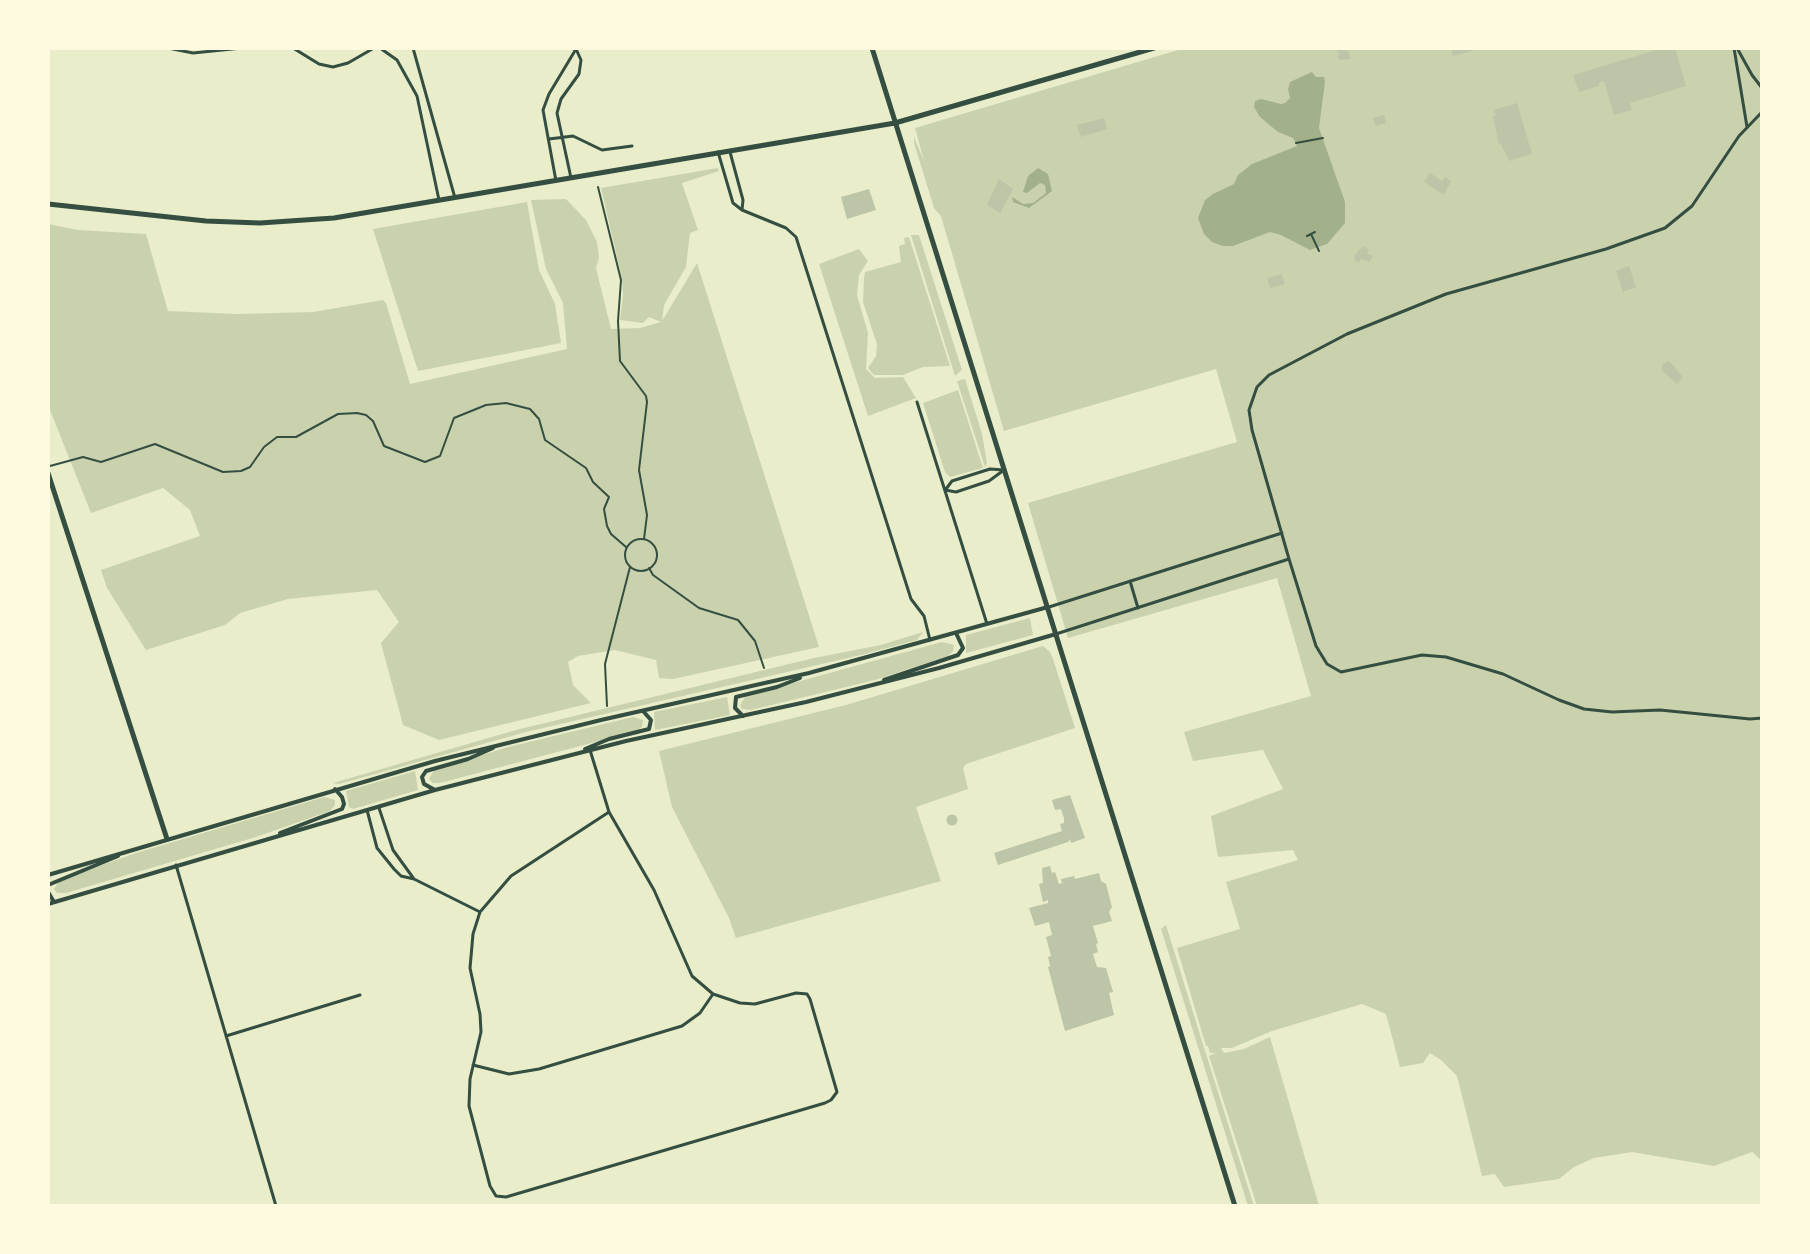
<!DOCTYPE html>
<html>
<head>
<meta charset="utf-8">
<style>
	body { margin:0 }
	#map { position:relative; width:1810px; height:1254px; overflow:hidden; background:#e9edc9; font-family:"Fira Sans",sans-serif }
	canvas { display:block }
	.frame { position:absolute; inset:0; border:50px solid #fefae0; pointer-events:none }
</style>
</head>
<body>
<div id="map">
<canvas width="1810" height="1254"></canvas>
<div class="frame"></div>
</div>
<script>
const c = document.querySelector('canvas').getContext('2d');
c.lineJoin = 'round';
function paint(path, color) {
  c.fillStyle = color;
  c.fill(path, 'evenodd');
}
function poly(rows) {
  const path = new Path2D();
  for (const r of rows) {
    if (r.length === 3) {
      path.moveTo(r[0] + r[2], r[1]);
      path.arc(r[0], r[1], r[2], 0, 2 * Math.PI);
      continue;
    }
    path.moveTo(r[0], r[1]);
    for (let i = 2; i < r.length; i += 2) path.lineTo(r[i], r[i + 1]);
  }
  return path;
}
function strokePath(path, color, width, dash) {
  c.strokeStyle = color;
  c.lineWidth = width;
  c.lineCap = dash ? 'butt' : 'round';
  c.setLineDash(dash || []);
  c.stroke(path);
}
paint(poly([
	[1185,48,1762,48,1762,1161,1752,1152,1714,1166,1632,1152,1594,1158,1574,1167,1559,1179,1504,1187,1495,1174,1482,1176,1457,1076,1441,1060,1430,1053,1423,1063,1400,1067,1386,1014,1362,1004,1272,1031,1232,1048,1221,1048,1224,1053,1244,1049,1270,1037,1319,1206,1257,1206,1209,1056,1216,1053,1210,1053,1208,1046,1206,1046,1177,948,1240,929,1226,882,1298,860,1293,850,1218,857,1211,816,1283,789,1263,750,1193,761,1184,732,1311,696,1277,578,1068,638,1028,503,1237,442,1216,369,1004,431,941,216,934,208,914,143,914,137,924,161,915,128],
	[718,168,719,171,682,183,698,230,690,233,686,267,664,305,662,321,697,263,819,647,673,679,659,678,656,660,615,650,578,656,568,662,573,685,591,703,439,740,403,725,381,643,399,622,377,590,288,599,240,613,225,625,146,650,107,588,101,570,200,536,190,510,163,488,91,513,48,405,48,224,78,230,146,234,168,311,237,314,313,312,383,300,386,303,410,384,567,349,563,303,546,269,531,200,566,199,586,220,597,242,599,258,596,268,611,329,640,328,661,322,649,317,643,323,620,320,623,296,622,279,601,188],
	[527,202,539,270,555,304,561,343,418,371,373,229],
	[911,235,919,235,962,370,955,376],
	[909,237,950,366,923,367,903,375,874,375,868,368,876,356,877,344,863,302,864,278,865,272,901,262,899,246,905,244,904,238],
	[859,249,868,261,859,275,857,295,868,333,866,369,875,378,903,377,916,398,868,416,819,264],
	[965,379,982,434,987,463,985,467,957,381],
	[958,390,983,468,950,477,945,472,923,403],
	[1030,618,1033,635,966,653,966,635],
	[923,632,917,640,861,655,526,732,339,784,333,783,516,730,814,658,881,645],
	[942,642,954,645,953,651,948,656,875,680,751,710,742,709,740,705,746,696],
	[1043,646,1050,652,1053,659,1075,728,966,764,963,768,968,789,916,807,941,881,736,938,729,918,672,807,659,751,846,705],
	[727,697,730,715,655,730,654,712],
	[633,717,643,720,642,727,637,731,440,783,433,783,429,779,434,770,508,747],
	[415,771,418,790,353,809,349,807,346,791],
	[324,797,335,800,335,805,330,811,256,837,66,893,57,893,54,889,60,880,136,853],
	[1166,925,1201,1038,1254,1206,1248,1206,1161,929]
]), '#cad2ad');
paint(poly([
	[1312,72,1316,77,1324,77,1325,82,1319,128,1345,202,1345,223,1327,244,1310,250,1281,235,1270,232,1233,246,1223,246,1212,242,1204,234,1198,218,1205,200,1213,194,1234,184,1238,175,1252,164,1297,146,1293,138,1278,132,1260,117,1254,107,1255,101,1261,99,1281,104,1285,103,1290,98,1288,89,1290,82],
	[1038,168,1048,174,1052,191,1029,208,1013,202,1012,197,1023,204,1033,203,1046,193,1045,185,1040,183,1027,193,1023,192,1028,176]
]), '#a3b18a');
paint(poly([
	[1335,48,1347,48,1351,59,1339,60,1337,55,1340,54],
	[1451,48,1479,48,1479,49,1453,56],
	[1663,48,1675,48,1686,86,1630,103,1632,110,1614,115,1604,81,1599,83,1599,86,1579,92,1573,75],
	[1517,103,1532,154,1509,161,1501,144,1499,145,1493,116,1496,115,1494,110],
	[1384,115,1386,123,1376,126,1373,118],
	[1104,118,1107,129,1081,137,1077,125],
	[1430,173,1442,181,1445,177,1451,181,1444,195,1424,182],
	[999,179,1013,189,1000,213,987,205],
	[869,189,876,210,847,219,841,197],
	[1363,246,1369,250,1367,253,1373,257,1369,262,1361,259,1358,263,1354,260,1355,255],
	[1629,266,1636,287,1623,292,1616,271],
	[1282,274,1285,284,1270,288,1267,278],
	[1669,361,1683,377,1677,384,1661,370,1663,364],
	[1070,795,1085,838,1071,843,1070,839,1068,842,998,865,994,853,1062,831,1060,824,1064,823,1064,818,1061,809,1055,810,1052,800],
	[952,820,5.5],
	[1050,866,1052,873,1055,872,1059,884,1062,883,1061,879,1074,876,1075,879,1099,873,1101,881,1106,884,1112,907,1109,912,1112,921,1093,926,1098,943,1096,944,1098,952,1093,954,1097,967,1106,968,1113,992,1109,993,1114,1015,1065,1031,1048,967,1050,966,1048,957,1051,956,1046,937,1052,935,1049,922,1035,926,1029,908,1048,903,1048,900,1043,902,1039,884,1043,883,1042,868]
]), '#bcc5a7');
strokePath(poly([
	[1296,143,1323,138],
	[598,187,621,280,618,321,620,361,646,396,647,402,639,470,647,515,644,539],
	[1311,234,1319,251],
	[1307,236,1315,232],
	[50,466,83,457,101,462,155,444,223,472,241,471,250,467,264,447,277,437,296,437,338,414,357,413,366,415,373,421,384,446,425,462,440,456,454,418,486,405,506,403,530,409,539,419,545,440,586,468,593,482,609,497,604,509,607,526,611,534,626,547],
	[641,555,16],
	[649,568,653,575,699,608,738,620,755,641,764,668],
	[607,706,605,664,630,567]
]), '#344e41', 2);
strokePath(poly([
	[168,48,193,53,242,48],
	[293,48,319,64,333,67,348,63,374,48],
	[380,48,397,60,417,96,439,200],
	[413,48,455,198],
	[1734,48,1747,127],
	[1737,48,1752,75,1762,88],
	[1762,112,1739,136,1692,206,1665,228,1606,249,1446,294,1347,334,1269,375,1257,387,1249,410,1252,430,1289,559,1316,646,1327,664,1341,672,1422,655,1446,657,1503,674,1559,700,1584,709,1612,712,1660,710,1750,719,1762,718],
	[549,139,573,136,602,150,632,146],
	[718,152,733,203,742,210,743,200,730,152],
	[556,181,543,110,549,94,576,49,581,60,579,74,561,99,557,113,571,178],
	[742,210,786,228,796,237,911,599,924,616,930,640],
	[917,402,987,624],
	[946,489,952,481,990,469,1004,470],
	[945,490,956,492,989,481,1004,470],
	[1130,581,1138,608],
	[1049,607,1282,533],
	[1056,634,1289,559],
	[590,750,609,812,654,890,692,976,713,994,740,1003,755,1004,796,993,807,994,810,999,837,1092,831,1100,825,1103,506,1197,496,1196,490,1186,469,1106,470,1079,481,1032,480,1014,470,968,473,934,480,912,511,876,609,812],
	[379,808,393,850,414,879],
	[367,810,377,848,394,869,401,876,414,879,480,912],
	[176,865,276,1206],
	[226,1036,360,995],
	[473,1065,509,1074,539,1069,682,1026,700,1013,713,994]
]), '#344e41', 3);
strokePath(poly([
	[884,680,958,655,963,648,956,633],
	[743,716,735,708,736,697,777,687,800,678],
	[585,749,609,739,649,729,651,720,643,711],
	[435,790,424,784,422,777,426,771,468,759,493,748],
	[280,833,342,809,344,804,342,797,335,789],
	[48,875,435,761,601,720,809,673,1048,607],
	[48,885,118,856],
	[48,892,54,902],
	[48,904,435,790,626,741,806,702,939,668,1056,634]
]), '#344e41', 4);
strokePath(poly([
	[872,48,1235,1206],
	[48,204,206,221,260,223,334,218,895,123,1154,48],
	[48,473,167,839]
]), '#344e41', 5);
</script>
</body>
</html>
